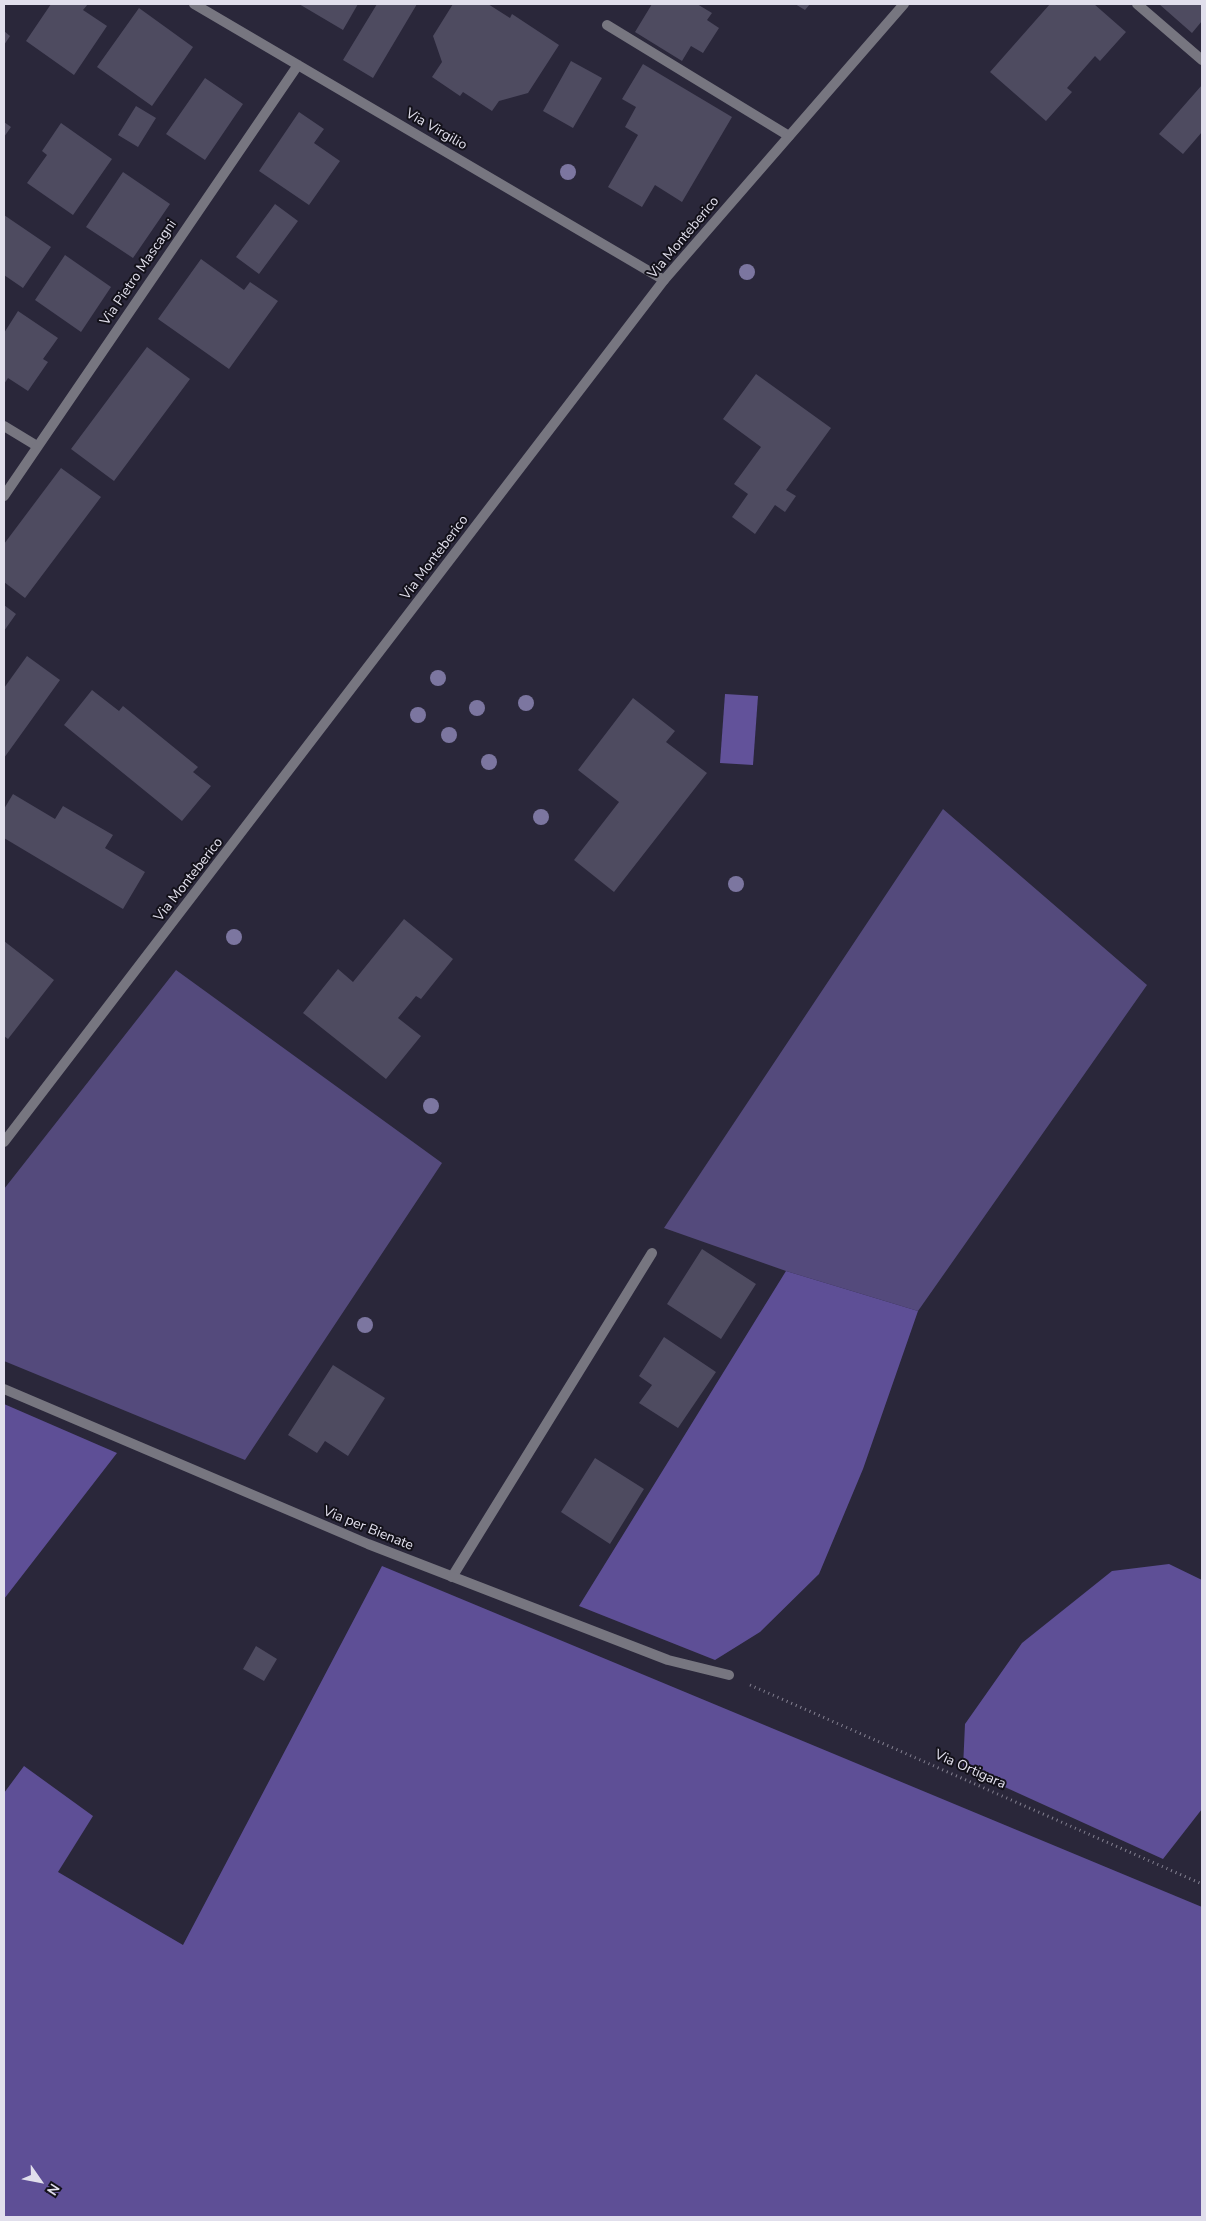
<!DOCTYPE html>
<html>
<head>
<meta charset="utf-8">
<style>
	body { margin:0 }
	#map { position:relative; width:1206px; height:2221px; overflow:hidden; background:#2a273a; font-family:"Nunito Sans",sans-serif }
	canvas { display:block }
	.frame { position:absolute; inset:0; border:5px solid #e1dfec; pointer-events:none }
	.north { position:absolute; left:15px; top:2156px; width:50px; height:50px; -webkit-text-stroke:4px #13111a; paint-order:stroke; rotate:123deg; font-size:14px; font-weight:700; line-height:20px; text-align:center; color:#e1dfec }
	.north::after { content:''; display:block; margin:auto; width:18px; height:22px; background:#e1dfec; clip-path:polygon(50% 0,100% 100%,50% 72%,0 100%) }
</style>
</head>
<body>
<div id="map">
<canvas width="1206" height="2221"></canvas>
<div class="frame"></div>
<div class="north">N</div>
</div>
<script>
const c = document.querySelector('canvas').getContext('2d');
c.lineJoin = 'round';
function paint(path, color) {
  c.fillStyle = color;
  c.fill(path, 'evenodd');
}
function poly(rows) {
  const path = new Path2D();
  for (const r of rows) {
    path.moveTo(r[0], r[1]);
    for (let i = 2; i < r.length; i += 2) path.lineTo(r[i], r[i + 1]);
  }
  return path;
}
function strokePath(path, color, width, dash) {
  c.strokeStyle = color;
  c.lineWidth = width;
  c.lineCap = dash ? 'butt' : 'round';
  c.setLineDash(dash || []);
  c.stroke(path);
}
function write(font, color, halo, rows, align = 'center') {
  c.font = font + ' "Nunito Sans",sans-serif';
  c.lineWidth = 4;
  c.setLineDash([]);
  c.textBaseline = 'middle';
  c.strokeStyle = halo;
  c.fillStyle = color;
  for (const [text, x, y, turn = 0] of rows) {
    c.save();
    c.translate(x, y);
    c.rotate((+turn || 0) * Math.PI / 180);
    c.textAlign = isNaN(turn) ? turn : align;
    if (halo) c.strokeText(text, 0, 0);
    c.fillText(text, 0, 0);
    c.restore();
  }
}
paint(poly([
	[943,809,1147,985,918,1311,786,1271,664,1228],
	[176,970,442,1163,245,1460,4,1361,4,1189]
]), '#544a7c');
paint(poly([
	[786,1271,918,1311,863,1469,819,1574,760,1632,715,1660,579,1606],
	[4,1404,117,1453,4,1599],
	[1169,1564,1202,1580,1202,1809,1163,1859,963,1768,965,1724,1022,1643,1112,1571],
	[382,1566,1202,1907,1202,2217,4,2217,4,1793,24,1766,93,1816,58,1872,183,1945]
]), '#5e4f96');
paint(poly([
	[725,694,758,696,753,765,720,763]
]), '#62529a');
paint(poly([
	[51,4,88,4,83,10,107,26,74,75,26,41],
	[299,4,358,4,343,30],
	[377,4,417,4,373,78,343,60],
	[453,4,488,4,510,18,512,14,559,45,528,93,499,101,492,111,463,92,460,96,432,77,442,62,433,36],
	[652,4,697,4,712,13,707,20,719,28,703,53,691,46,682,61,635,32],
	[795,4,810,4,805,10],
	[1050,4,1094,4,1126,32,1100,61,1095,56,1067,88,1072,92,1046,121,990,72],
	[1159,4,1202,4,1202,21,1192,33],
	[139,8,193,47,152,106,97,67],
	[4,31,10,36,4,45],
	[571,61,602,78,573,128,543,111],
	[643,64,732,117,682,202,655,185,642,207,608,187,638,135,625,127,636,107,622,99],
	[205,78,243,104,205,160,166,134],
	[1202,85,1202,132,1183,154,1159,134],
	[136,106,156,118,138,147,118,135],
	[299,112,324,129,314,143,340,161,309,205,259,171],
	[4,122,11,127,4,137],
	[61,123,112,159,73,215,27,183,47,155,42,151],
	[123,172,170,204,133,258,86,227],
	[275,204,298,221,259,274,236,257],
	[4,215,51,247,23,288,4,275],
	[65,255,111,287,81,332,35,300],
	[201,259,244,290,250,282,278,301,229,369,158,319],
	[18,311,58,338,43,359,48,362,28,391,8,378,4,384,4,333],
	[147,347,190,379,114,481,71,449],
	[756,374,831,428,786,490,796,496,785,512,775,505,755,534,732,517,748,494,734,484,761,447,723,419],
	[61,468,101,497,25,598,4,582,4,544],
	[4,605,16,614,4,631],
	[27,656,60,680,4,758,4,688],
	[92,690,119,711,123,706,198,767,193,772,211,786,182,821,64,725],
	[633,698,675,731,666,742,707,773,614,892,574,860,619,802,578,770],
	[13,794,55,819,63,806,113,835,105,848,145,872,123,909,4,838,4,809],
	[404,919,453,959,421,999,416,996,398,1018,421,1036,386,1079,303,1013,338,969,353,982],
	[4,941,54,980,8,1039,4,1036],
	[702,1249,756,1284,721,1339,667,1304],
	[664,1337,716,1372,678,1428,639,1403,652,1385,639,1376],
	[333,1365,385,1398,348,1456,325,1441,317,1453,288,1435],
	[595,1458,644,1489,610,1544,561,1512],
	[256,1646,277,1659,264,1681,243,1669]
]), '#4e4b60');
strokePath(poly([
	[750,1685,1202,1884]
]), '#858292', 3, [1, 4]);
strokePath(poly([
	[607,25,789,136],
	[4,426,37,446],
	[452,1577,652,1253]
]), '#777680', 10);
strokePath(poly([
	[194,4,664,280],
	[1137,4,1202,60],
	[4,496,298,65],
	[4,1389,368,1544,668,1660,729,1675]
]), '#777680', 10);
strokePath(poly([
	[4,1142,664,280,904,4]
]), '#777680', 10);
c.fillStyle = '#7c76a0';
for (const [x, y] of [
	[568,172],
	[747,272],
	[438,678],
	[526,703],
	[477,708],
	[418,715],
	[449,735],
	[489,762],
	[541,817],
	[736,884],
	[234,937],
	[431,1106],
	[365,1325]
]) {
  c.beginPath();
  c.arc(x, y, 8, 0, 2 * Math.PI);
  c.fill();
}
write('14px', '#e1dfec', '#13111a', [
	["Via Virgilio",436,130,30],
	["Via Monteberico",684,238,-50],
	["Via Pietro Mascagni",139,273,-56],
	["Via Monteberico",435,558,-53],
	["Via Monteberico",189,880,-52],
	["Via per Bienate",368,1529,22],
	["Via Ortigara",970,1770,24]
]);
</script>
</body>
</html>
